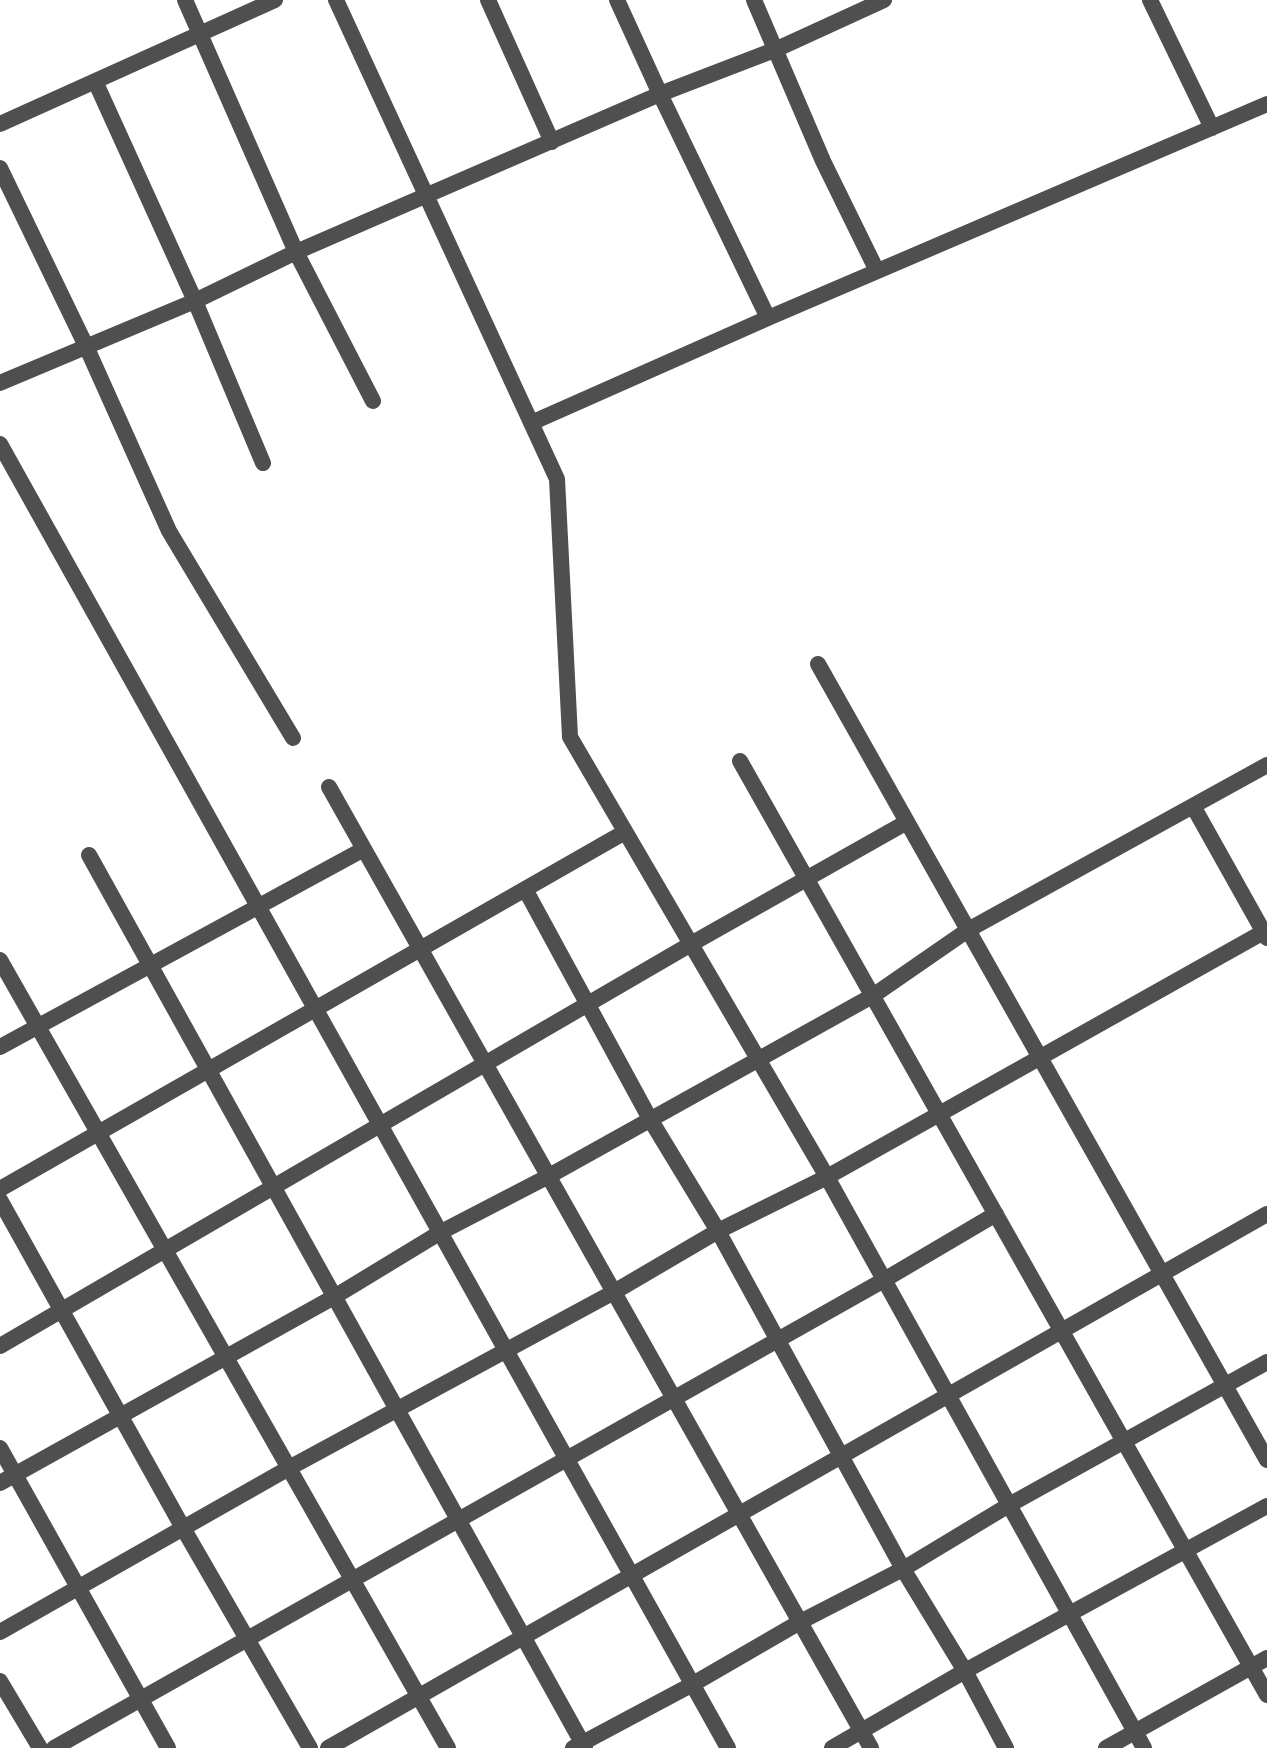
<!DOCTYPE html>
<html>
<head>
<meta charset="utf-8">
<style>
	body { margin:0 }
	canvas { display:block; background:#fff }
</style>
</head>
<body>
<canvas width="1267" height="1748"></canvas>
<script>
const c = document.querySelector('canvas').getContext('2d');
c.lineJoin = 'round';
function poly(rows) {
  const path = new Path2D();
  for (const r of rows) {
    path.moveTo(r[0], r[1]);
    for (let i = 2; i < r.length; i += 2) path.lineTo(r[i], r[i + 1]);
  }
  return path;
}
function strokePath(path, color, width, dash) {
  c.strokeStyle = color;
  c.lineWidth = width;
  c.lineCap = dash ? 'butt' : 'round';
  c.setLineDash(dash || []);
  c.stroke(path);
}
strokePath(poly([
	[185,0,296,252,373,401],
	[336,0,557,479,570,737,827,1177,1144,1748],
	[488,0,552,142],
	[754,0,823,161,877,271],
	[1150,0,1212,128],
	[95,81,195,301,263,463],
	[0,124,275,0],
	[0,168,86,346,169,531,293,738],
	[768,318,1267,104],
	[0,383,195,301,296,252,660,94,777,49,884,0],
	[531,423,768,318,660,94,617,0],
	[0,444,728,1748],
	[818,664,1267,1460],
	[740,761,1267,1695],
	[329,787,871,1748],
	[1193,806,1267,938],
	[89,855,585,1748],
	[525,889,650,1119,718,1231,903,1569,965,1671,1006,1748],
	[0,960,448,1748],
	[0,1047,364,849],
	[0,1189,625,832],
	[0,1200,183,1528,310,1748],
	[0,1346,691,944,907,822],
	[0,1448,168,1748],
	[0,1483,334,1297,441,1232,549,1176,874,995,968,930,1267,765],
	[0,1632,289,1468,614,1292,718,1231,827,1177,1267,930],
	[0,1681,40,1748],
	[54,1748,884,1280,996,1214],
	[328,1748,1267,1214],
	[573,1748,693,1684,800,1622,903,1569,1009,1505,1267,1362],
	[832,1748,965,1671,1267,1506],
	[1106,1748,1267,1658]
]), '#4f4f4f', 16);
</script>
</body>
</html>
